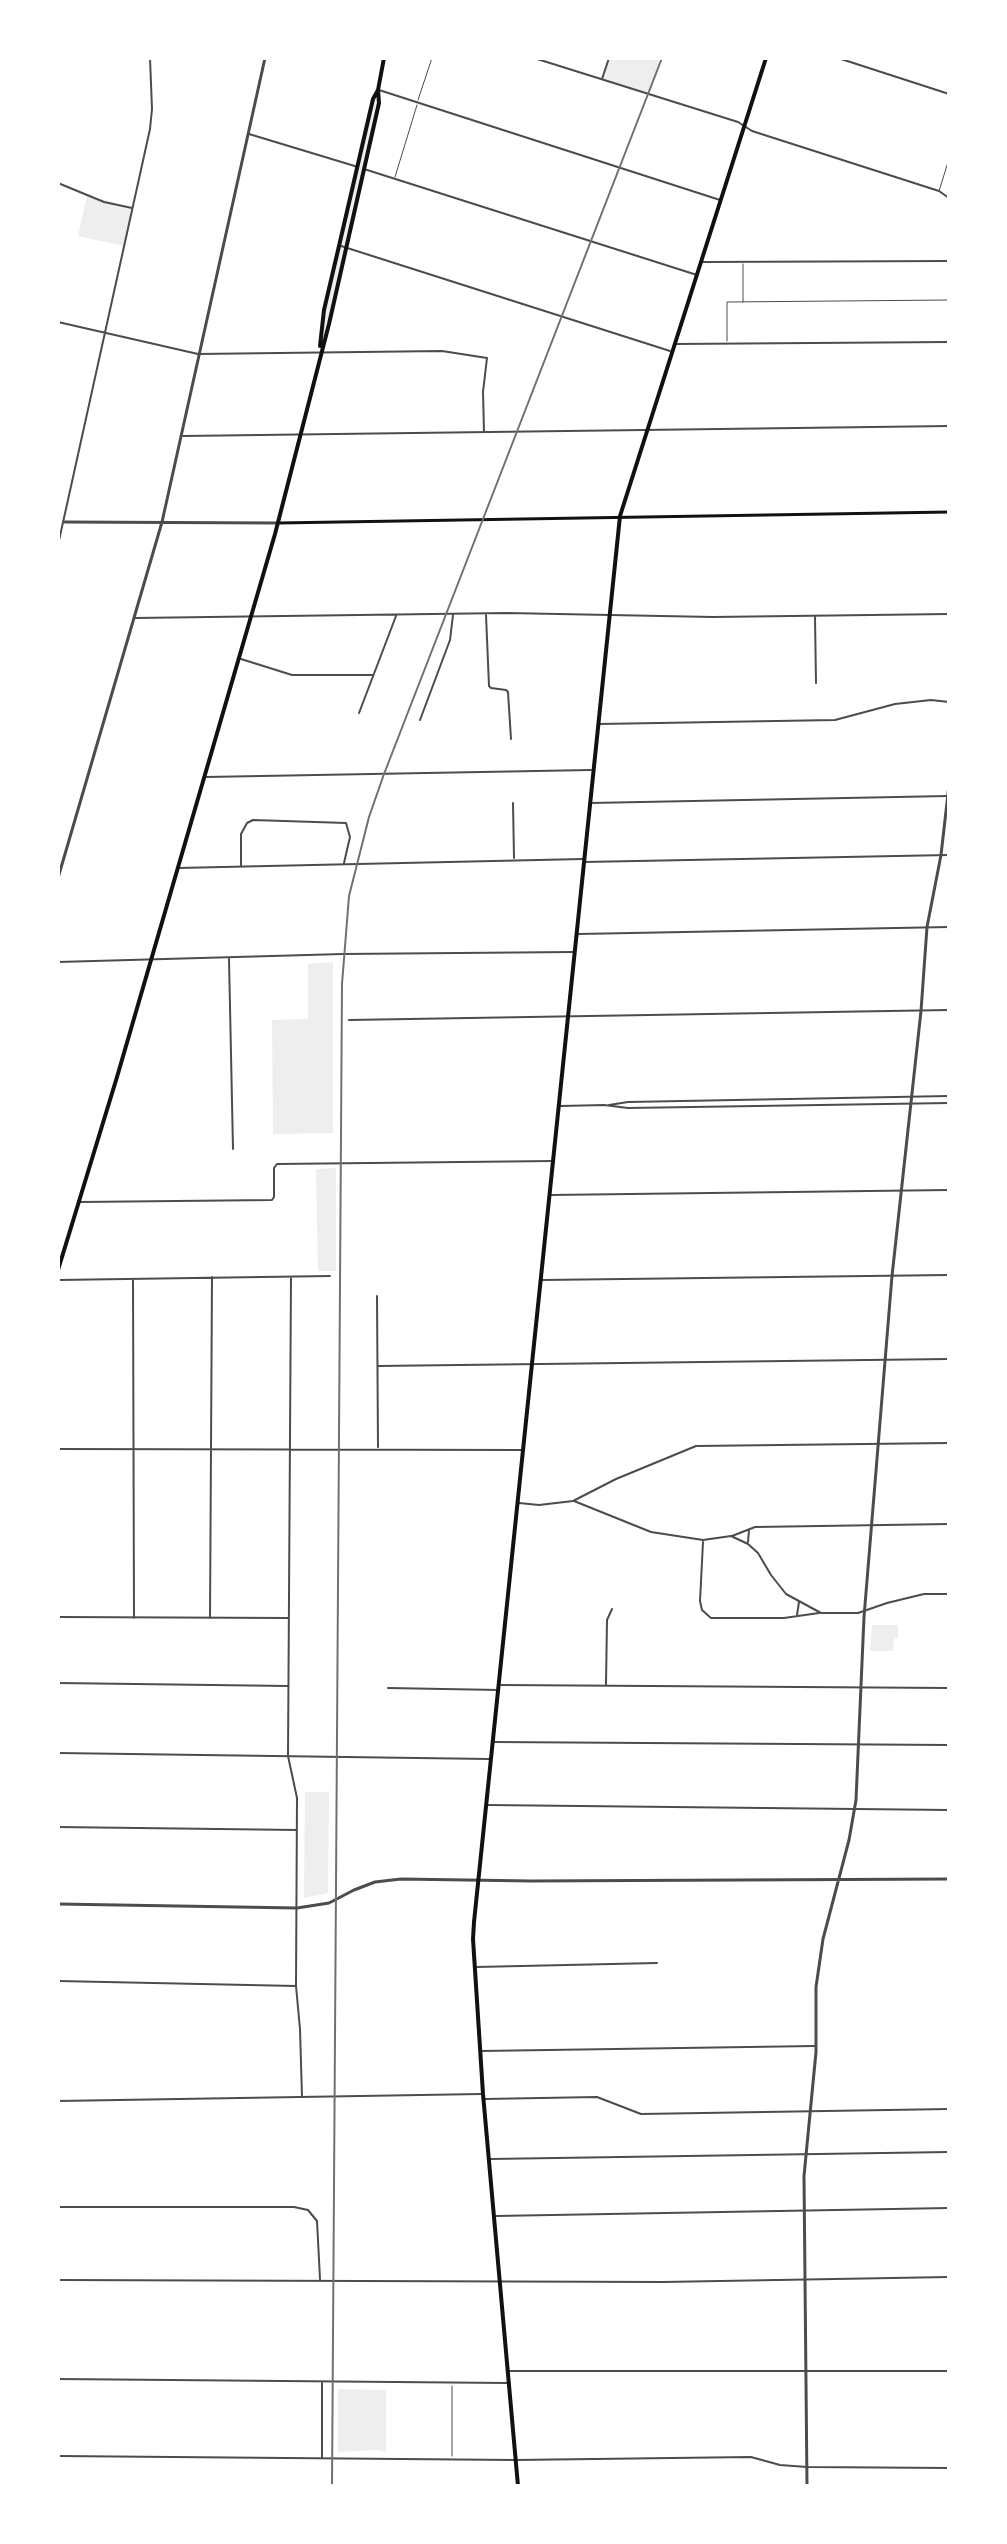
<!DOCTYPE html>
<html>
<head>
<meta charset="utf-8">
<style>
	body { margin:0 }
	#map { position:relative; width:1007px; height:2544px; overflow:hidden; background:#fff; font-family:Commissioner,sans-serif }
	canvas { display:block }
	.frame { position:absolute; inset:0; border:60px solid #fff; pointer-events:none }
</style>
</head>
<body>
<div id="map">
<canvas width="1007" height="2544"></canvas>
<div class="frame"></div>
</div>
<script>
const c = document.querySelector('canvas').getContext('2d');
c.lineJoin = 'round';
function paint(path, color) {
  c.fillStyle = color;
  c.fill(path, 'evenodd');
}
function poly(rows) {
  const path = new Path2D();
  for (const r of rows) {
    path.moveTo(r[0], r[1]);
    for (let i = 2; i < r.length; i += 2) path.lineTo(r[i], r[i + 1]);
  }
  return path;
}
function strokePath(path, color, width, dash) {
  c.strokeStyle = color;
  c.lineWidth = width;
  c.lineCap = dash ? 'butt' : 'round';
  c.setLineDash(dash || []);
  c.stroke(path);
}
paint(poly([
	[609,58,662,58,648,94,602,79],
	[378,90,379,103,329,324,320,352,322,322,373,99],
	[87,195,133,208,124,246,78,236],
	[333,962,333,1133,273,1134,272,1020,308,1019,308,964],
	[336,1168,336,1271,318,1271,316,1169],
	[872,1625,898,1625,898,1638,894,1639,893,1651,870,1651],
	[305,1792,329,1792,328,1893,304,1898],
	[338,2389,386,2390,386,2452,379,2450,338,2452]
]), '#eee');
strokePath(poly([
	[418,100,432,58],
	[395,177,417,105],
	[939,191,949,159],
	[743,264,743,302],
	[727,341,727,302,949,300],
	[452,2386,452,2456]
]), '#4c4c4c', 1);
strokePath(poly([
	[534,58,738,122,752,131,939,191,949,198],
	[838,58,949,94],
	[602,79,609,58],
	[379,90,720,200],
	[249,134,358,167],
	[364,169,697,275],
	[58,183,104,202,132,208],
	[341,246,670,351],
	[703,262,949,261],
	[58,322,198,354,442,351,487,358,483,392,484,432],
	[675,344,949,342],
	[183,436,949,426],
	[58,545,150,129,152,109,150,58],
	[486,615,489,686,491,688,506,690,508,692,511,739],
	[815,617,816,683],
	[135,618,507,613,713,617,949,614],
	[241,659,292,675,373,675],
	[359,713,396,616],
	[420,720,450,640,453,615],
	[599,724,835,720,895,704,931,700,949,702],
	[206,777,591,770],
	[513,803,514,858],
	[590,803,948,796],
	[584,862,949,855],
	[241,865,241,834,247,823,253,820,346,823,350,837,344,863],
	[178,868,583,859],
	[578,934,949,927],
	[229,959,233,1149],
	[58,962,343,954,573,952],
	[349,1020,949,1010],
	[609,1105,628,1102,949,1096],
	[561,1106,604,1105,628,1108,949,1103],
	[550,1195,949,1190],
	[80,1202,272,1200,274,1197,274,1168,277,1164,553,1161],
	[291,1277,288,1756,297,1798,296,1986,300,2029,302,2097],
	[133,1279,134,1618],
	[58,1280,330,1276],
	[542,1280,949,1275],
	[377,1296,378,1447],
	[378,1366,949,1359],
	[58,1449,521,1450],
	[574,1501,651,1532,703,1540,731,1536,748,1544,758,1553,771,1575,786,1594,821,1613,858,1613,887,1603,924,1594,949,1594],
	[519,1503,539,1505,573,1501,616,1479,696,1446,949,1443],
	[732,1536,755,1527,949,1524],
	[703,1542,700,1601,702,1610,711,1618,784,1618,819,1613],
	[748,1542,749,1530],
	[797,1615,799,1602],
	[58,1617,289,1618],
	[210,1618,212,1277],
	[58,1683,288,1686],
	[606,1684,607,1620,612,1609],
	[501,1685,949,1688],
	[388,1688,499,1690],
	[494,1742,949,1745],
	[58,1753,489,1759],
	[487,1805,949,1810],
	[58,1827,297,1830],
	[476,1967,657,1963],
	[58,1981,296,1986],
	[481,2051,815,2046],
	[485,2099,597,2097,641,2114,949,2109],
	[58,2101,481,2094],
	[490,2159,949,2152],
	[58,2207,294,2207,308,2210,317,2221,320,2279],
	[495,2216,949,2208],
	[58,2280,663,2282,949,2277],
	[508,2371,949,2371],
	[58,2379,507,2383],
	[58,2456,515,2460,751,2457,780,2465,807,2467,949,2468],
	[322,2457,322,2383]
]), '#4c4c4c', 2);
strokePath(poly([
	[65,522,278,523],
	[58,878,162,522,265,58],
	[58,1904,297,1908,329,1903,354,1890,375,1882,401,1879,531,1881,949,1879],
	[807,2486,804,2176,816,2052,816,1987,823,1939,849,1840,856,1800,864,1617,892,1276,921,1011,927,927,941,855,949,785]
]), '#4c4c4c', 3);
strokePath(poly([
	[278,523,949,512]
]), '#111', 3);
strokePath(poly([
	[320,346,324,310,339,246,373,99,378,90],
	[58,1270,117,1077,275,534,329,324,379,103,378,90,384,58],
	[518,2486,483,2094,473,1939,474,1922,620,516,766,58]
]), '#111', 4);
strokePath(poly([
	[332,2486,342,984,349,896,369,817,384,774,662,58]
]), '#707070', 2);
</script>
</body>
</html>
